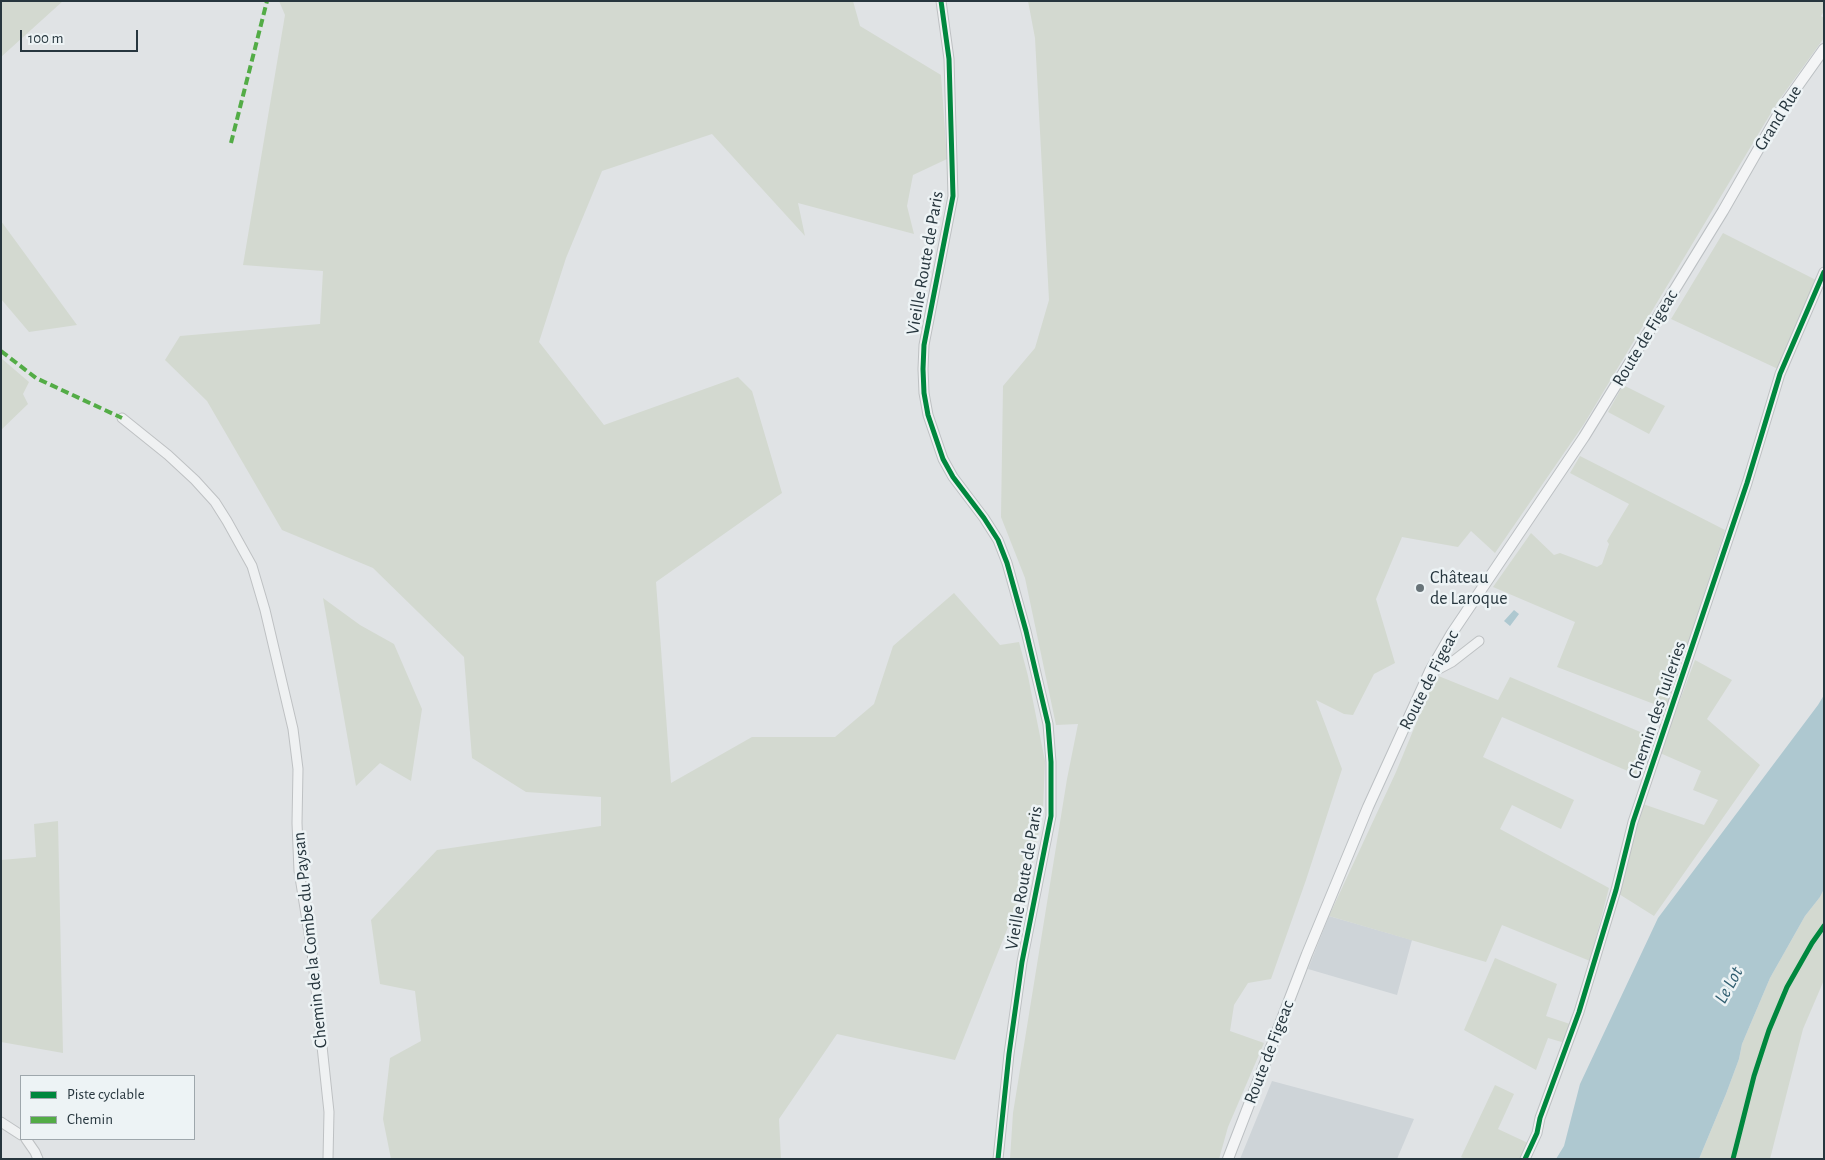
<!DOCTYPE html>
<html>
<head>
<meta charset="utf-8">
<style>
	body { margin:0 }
	#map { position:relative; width:1825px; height:1160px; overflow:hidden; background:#e0e3e5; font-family:"Alegreya Sans",sans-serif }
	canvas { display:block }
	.frame { position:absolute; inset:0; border:2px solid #27363e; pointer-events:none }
	.legend { position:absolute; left:20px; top:1075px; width:175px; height:65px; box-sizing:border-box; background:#edf3f5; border:1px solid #9ea7ac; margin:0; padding:6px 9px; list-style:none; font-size:15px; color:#27363e }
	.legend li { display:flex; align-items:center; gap:10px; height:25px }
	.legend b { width:25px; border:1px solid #9ea7ac }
	.scale { position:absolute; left:20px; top:30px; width:118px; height:22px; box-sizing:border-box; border:2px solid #27363e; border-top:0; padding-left:6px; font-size:15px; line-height:18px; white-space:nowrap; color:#27363e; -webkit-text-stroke:4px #edf3f5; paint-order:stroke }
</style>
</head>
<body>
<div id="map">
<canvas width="1825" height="1160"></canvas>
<div class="frame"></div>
<ul class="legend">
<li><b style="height:6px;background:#00873e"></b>Piste cyclable</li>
<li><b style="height:6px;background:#53ac46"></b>Chemin</li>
</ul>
<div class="scale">100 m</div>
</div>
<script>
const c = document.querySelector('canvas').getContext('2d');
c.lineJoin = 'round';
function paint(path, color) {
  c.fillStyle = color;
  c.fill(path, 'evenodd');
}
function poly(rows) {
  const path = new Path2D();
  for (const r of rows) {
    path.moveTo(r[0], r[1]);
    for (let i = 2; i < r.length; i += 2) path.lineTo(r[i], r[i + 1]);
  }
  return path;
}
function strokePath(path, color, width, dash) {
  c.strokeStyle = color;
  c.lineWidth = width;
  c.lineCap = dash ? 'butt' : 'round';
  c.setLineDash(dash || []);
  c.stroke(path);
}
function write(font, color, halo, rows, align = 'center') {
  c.font = font + ' "Alegreya Sans",sans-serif';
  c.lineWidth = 5;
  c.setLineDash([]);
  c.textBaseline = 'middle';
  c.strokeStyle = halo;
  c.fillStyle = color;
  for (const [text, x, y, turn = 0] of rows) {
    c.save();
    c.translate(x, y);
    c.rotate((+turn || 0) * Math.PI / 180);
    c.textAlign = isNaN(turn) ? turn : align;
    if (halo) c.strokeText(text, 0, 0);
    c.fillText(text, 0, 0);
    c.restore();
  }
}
paint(poly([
	[1329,916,1412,940,1397,995,1308,969],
	[1272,1081,1414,1119,1397,1159,1240,1159]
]), '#ced4d8');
paint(poly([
	[1,1,63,1,1,57],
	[279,1,853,1,860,26,941,75,947,159,913,175,907,206,914,234,798,203,805,236,712,134,602,171,566,258,539,342,604,425,738,377,752,391,782,493,656,582,671,783,752,737,835,737,874,704,893,646,954,593,1000,645,1019,642,1028,676,1045,761,1043,810,1032,867,955,1060,837,1034,779,1119,781,1159,391,1159,383,1119,390,1058,421,1041,415,991,380,984,371,920,437,850,601,826,601,797,526,792,472,758,464,657,373,568,282,530,207,401,165,360,180,336,320,324,323,271,243,265,285,15],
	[1028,1,1824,1,1824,11,1821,16,1824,18,1824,38,1777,103,1584,424,1495,553,1471,531,1458,547,1402,537,1376,599,1395,663,1374,674,1353,715,1344,714,1316,700,1342,769,1306,880,1271,979,1248,983,1234,1005,1230,1031,1264,1043,1228,1127,1219,1159,1010,1159,1013,1113,1067,779,1078,724,1056,725,1025,578,1001,517,1003,386,1035,348,1049,300,1035,38],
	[1,221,77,325,29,332,1,299],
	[1723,233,1816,280,1778,369,1671,319],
	[1,358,29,382,23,394,28,404,1,430],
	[1623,385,1665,406,1649,434,1608,412],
	[1580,456,1725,530,1667,709,1557,667,1575,622,1493,587,1531,533,1554,555,1560,553,1597,567,1602,564,1609,544,1607,541,1629,504,1570,473],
	[323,598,360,625,394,644,422,709,411,781,380,763,356,786],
	[1695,660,1732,680,1707,719,1760,765,1654,916,1619,894,1643,804,1704,825,1718,800,1693,790,1701,771,1660,753],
	[1436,675,1498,700,1510,677,1657,739,1644,778,1502,717,1483,757,1574,800,1561,829,1512,805,1500,829,1609,888,1590,961,1502,925,1486,962,1329,916,1396,772],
	[58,821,63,1053,1,1042,1,860,36,857,34,824],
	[1824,889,1824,980,1803,1029,1770,1159,1699,1159,1726,1094,1739,1059,1742,1044,1770,978,1805,916,1820,897],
	[1495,958,1557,984,1546,1016,1570,1024,1565,1043,1548,1038,1536,1070,1464,1030],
	[1495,1085,1514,1094,1498,1129,1528,1143,1520,1159,1465,1159,1461,1157]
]), '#d3d9d0');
paint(poly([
	[1514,610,1519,614,1510,626,1504,621],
	[1824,695,1824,889,1820,897,1805,916,1770,978,1742,1044,1739,1059,1726,1094,1699,1159,1556,1159,1564,1146,1580,1084,1658,918,1818,705]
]), '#aec8d0');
const minor = poly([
	[941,1,949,59,953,196,924,345,923,369,924,393,928,415,943,459,953,477,984,518,998,540,1007,563,1026,631,1048,724,1051,762,1051,816,1022,962,1009,1054,998,1159],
	[122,418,168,455,195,480,215,502,227,521,252,566,265,610,293,729,298,769,297,823,299,871,312,952,329,1112,328,1159],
	[1430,671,1435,671,1452,662,1479,641],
	[1,1122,21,1135],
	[26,1139,35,1152,38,1159],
	[1525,1159,1537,1133,1540,1118,1579,1012,1616,890,1633,822,1747,483,1780,374,1824,272]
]);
const major = poly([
	[1228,1159,1307,954,1368,807,1430,671,1452,633,1584,437,1723,211,1782,108,1824,49]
]);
strokePath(minor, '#bec1c3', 11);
strokePath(major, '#bcc0c3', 12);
strokePath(minor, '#eff1f2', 9);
strokePath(major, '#f4f5f6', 10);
strokePath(poly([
	[231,143,267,1],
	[1,351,36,378,122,418]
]), '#53ac46', 4, [8, 4]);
strokePath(poly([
	[941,1,949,59,953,196,924,345,923,369,924,393,928,415,943,459,953,477,984,518,998,540,1007,563,1026,631,1048,724,1051,762,1051,816,1022,962,1009,1054,998,1159],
	[1525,1159,1537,1133,1540,1118,1579,1012,1616,890,1633,822,1747,483,1780,374,1824,272],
	[1733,1159,1754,1076,1769,1030,1787,987,1812,943,1824,926]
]), '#00873e', 5);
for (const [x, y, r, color] of [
	[1420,588,5,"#687378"]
]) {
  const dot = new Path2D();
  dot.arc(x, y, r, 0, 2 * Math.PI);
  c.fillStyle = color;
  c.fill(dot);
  strokePath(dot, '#edf3f5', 2);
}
write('18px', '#27363e', '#edf3f5', [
	["Grand Rue",1778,118,-58],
	["Vieille Route de Paris",925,263,-80],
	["Route de Figeac",1645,338,-59],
	["Route de Figeac",1429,680,-63],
	["Chemin des Tuileries",1657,710,-71],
	["Vieille Route de Paris",1024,878,-80],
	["Chemin de la Combe du Paysan",310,940,-96],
	["Route de Figeac",1269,1052,-69]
]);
write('18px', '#27363e', '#edf3f5', [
	["Château",1430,578],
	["de Laroque",1430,599]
], 'left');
write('italic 19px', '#325f71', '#edf3f5', [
	["Le Lot",1729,985,-61]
]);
</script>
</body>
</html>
